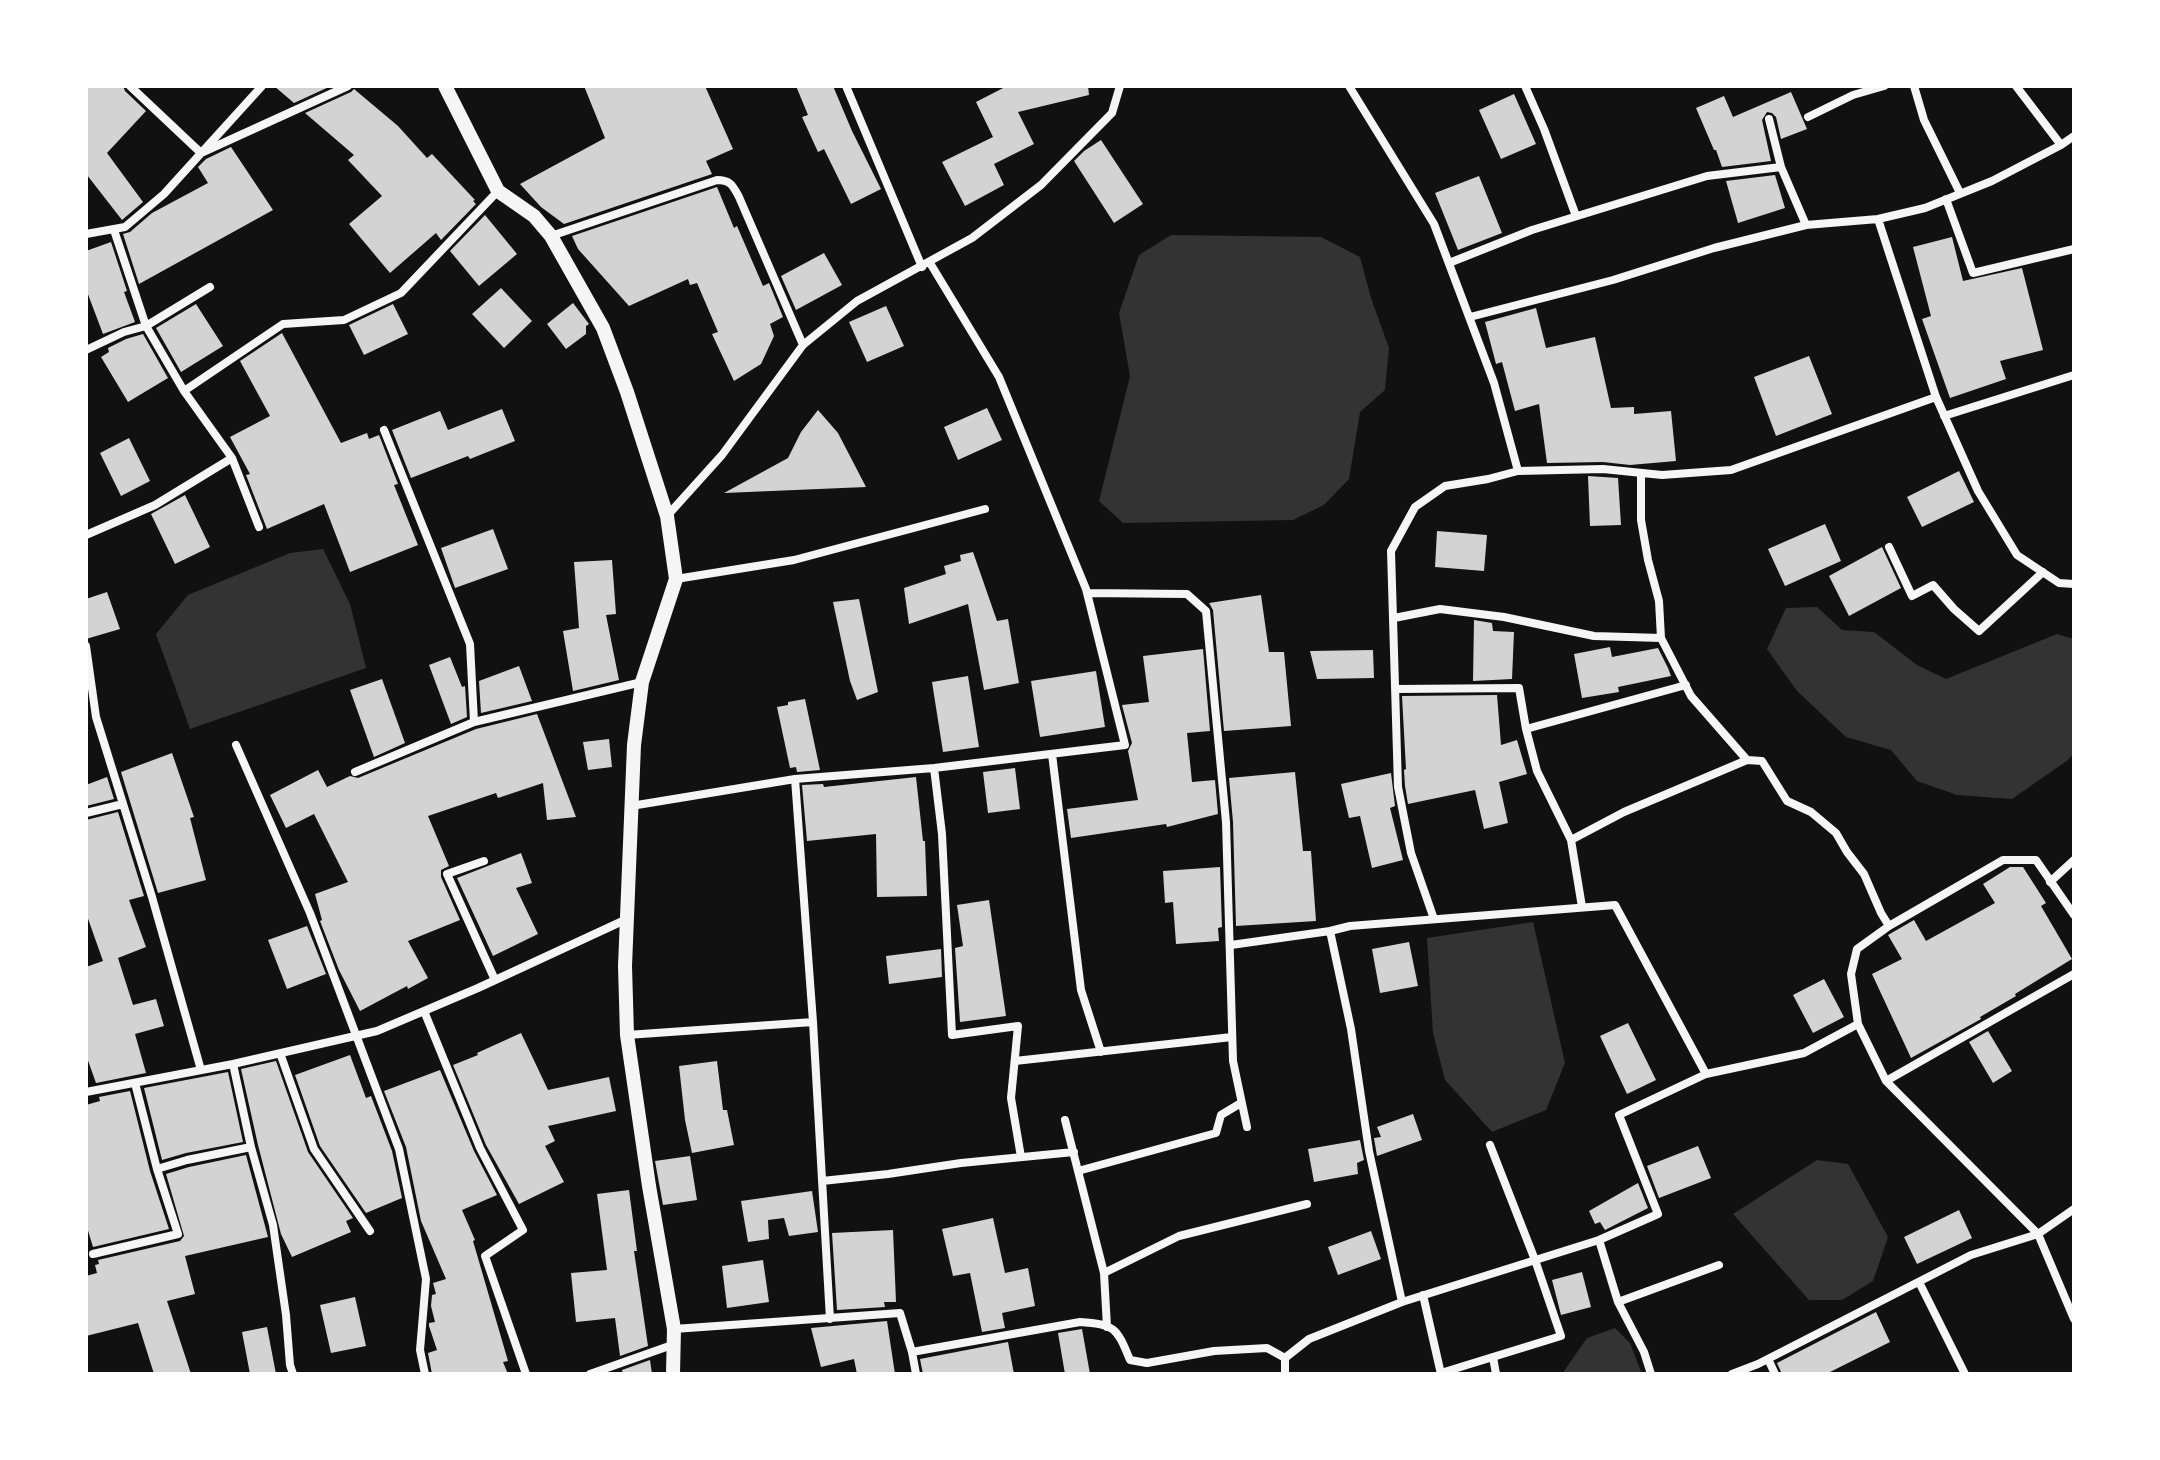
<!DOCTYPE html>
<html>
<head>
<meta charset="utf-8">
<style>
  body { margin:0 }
  #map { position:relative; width:2160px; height:1460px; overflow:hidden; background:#111; font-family:"Source Sans 3",sans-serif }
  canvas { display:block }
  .frame { position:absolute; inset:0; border:88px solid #fff; pointer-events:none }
</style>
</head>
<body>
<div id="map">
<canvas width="2160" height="1460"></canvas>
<div class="frame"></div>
</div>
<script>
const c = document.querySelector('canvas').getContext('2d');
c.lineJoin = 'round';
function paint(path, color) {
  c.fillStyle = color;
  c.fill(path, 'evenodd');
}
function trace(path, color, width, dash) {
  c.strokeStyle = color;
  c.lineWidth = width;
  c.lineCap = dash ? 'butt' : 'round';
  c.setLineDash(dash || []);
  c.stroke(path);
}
paint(new Path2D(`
  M1171 235 1321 237 1360 257 1371 298 1389 348 1385 390 1360 412 1349 479 1324 505 1293 520 1123 523 1099 501 1130 376 1119 313 1139 255Z
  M323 549 350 604 366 668 190 729 156 634 188 595 290 553Z
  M1817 607 1842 630 1874 632 1917 665 1946 679 2057 634 2074 639V753L2068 760 2012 799 1957 795 1917 781 1891 750 1846 737 1797 691 1767 649 1786 608Z
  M1533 922 1565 1063 1546 1110 1492 1132 1445 1080 1433 1033 1427 938Z
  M1817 1160 1848 1164 1888 1237 1873 1281 1842 1300H1809L1733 1214Z
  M1615 1328 1630 1343 1642 1374H1564V1371L1587 1338Z`), '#333');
paint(new Path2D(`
  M86 86H123L125 91 146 111 107 153 143 202 122 220 87 175 86 177Z
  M274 86H331L294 103Z
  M584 86H705L733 149 706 161 712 174 564 224 541 207 520 184 605 138Z
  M796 86H833L852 131 881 189 851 204 824 149 818 152 802 117 808 115Z
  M1007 86H1088L1089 95 1018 112 1034 144 994 164 1004 185 965 206 942 162 993 137 976 102Z
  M354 89 398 126 427 158 432 154 475 200 473 201 476 204 441 240 436 233 390 273 349 224 382 196 348 160 354 155 305 113 351 92Z
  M1791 92 1807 129 1781 139 1776 117 1772 113 1767 112 1762 120 1771 161 1722 167 1716 150H1714L1696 108 1724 96 1733 117Z
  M1514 94 1536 144 1501 159 1479 110Z
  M1101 140 1143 204 1114 223 1074 161 1084 151Z
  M231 147 273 210 139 284 123 234 130 232 152 213 208 183 198 167 206 159Z
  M1775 175 1785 208 1738 223 1726 181Z
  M1479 176 1502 233 1458 250 1435 193Z
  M717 187 734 228 737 226 763 286 769 283 783 317 770 324 774 336 761 364 734 381 712 334 718 332 697 283 690 285 688 279 629 306 578 249 572 236Z
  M485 215 517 254 479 286 450 251Z
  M1952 237 1963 281 2022 268 2043 350 2000 361 2006 379 1950 398 1922 319 1931 316 1913 247Z
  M111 242 127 291 124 292 135 322 103 334 86 289V251Z
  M824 253 842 285 796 310 781 276Z
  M501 288 532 321 504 348 472 314Z
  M573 303 589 324 586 326V334L566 349 547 324Z
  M196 304 223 346 181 372 156 328Z
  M393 304 408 334 364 355 349 325Z
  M886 306 904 346 867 362 849 322Z
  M1536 308 1546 348 1595 337 1611 408 1634 407V414L1671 411 1676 461 1630 465 1603 462 1547 463 1539 404 1515 411 1502 362 1496 364 1485 322Z
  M282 333 341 443 367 433 369 439 379 435 398 484 394 485 418 545 350 572 324 504 267 529 246 475 250 474 230 437 270 416 240 361Z
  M143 334 168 378 128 402 101 357 109 352 108 348 126 339Z
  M1809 356 1832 414 1776 436 1754 377Z
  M987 408 1002 440 958 460 944 427Z
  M502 409 515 441 470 459 468 456 411 478 392 430 440 411 448 430Z
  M818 410 838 433 866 487 724 493 788 458 801 432Z
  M129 438 150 481 121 496 100 453Z
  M1959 471 1974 502 1922 527 1907 497Z
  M1588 476 1618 478 1621 525 1590 526Z
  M185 495 210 547 175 564 151 514Z
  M1825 524 1841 561 1785 586 1768 549Z
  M493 529 508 569 455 588 441 548Z
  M1437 531 1487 535 1484 571 1435 567Z
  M1882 547 1901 588 1849 616 1829 576Z
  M973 552 997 621 1008 619 1019 683 984 690 968 604 909 624 904 588 946 574 944 566 961 561 960 555Z
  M612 560 616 614 606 615 619 680 573 691 563 631 579 628 574 562Z
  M107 592 120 629 86 639V599Z
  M1261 595 1269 652H1284L1291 726 1224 731 1213 610 1209 603Z
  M859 599 878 692 857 700 850 681 833 602Z
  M1474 620 1492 623 1493 631 1514 632 1512 679 1473 681Z
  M1610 647 1612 657 1658 648 1668 668 1671 676 1618 687 1619 692 1582 698 1574 654Z
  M1203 649 1210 731 1187 733 1192 782 1215 780 1218 814 1167 827 1166 824 1071 838 1067 809 1138 800 1128 751 1132 743 1122 705 1149 702 1143 656Z
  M1373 650 1374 678 1317 679 1310 651Z
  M450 657 462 687 465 686 467 717 451 724 429 665Z
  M519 666 532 701 481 713 479 681Z
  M1096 671 1105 727 1040 737 1031 681Z
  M968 676 979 747 943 752 932 682Z
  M382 679 405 743 374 757 350 690Z
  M1497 695 1501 745 1517 740 1527 774 1499 782 1508 823 1484 829 1475 790 1408 804 1405 786 1404 770 1406 769 1402 696Z
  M805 699 820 770 797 772 796 767 790 768 777 707 788 705V702Z
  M537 714 576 817 547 820 543 783 498 798 496 793 428 816 449 866 441 870V877L460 920 408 941 428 978 408 989 407 986 360 1011 339 970 320 921 322 920 315 894 348 882 314 814 286 828 270 795 318 770 327 787 350 776 358 778 476 729Z
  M609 739 612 767 588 770 583 742Z
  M172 753 194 817 190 818 206 880 158 893 121 772Z
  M1015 768 1020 809 988 813 983 772Z
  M1295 772 1303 851H1311L1316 921 1236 926 1233 822 1229 778Z
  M1391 773 1395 806 1390 808 1403 860 1372 868 1360 816 1349 818 1341 784Z
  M107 777 114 799 86 806V785Z
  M916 777 923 841H925L927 896 877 897 876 834 807 841 802 785 823 784 824 787Z
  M118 812 144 896 129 900 146 947 118 958 133 1005 156 999 164 1026 135 1034 146 1073 96 1083 86 1055V967L103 961 86 913V820Z
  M521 853 532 883 516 888 538 934 493 956 457 878Z
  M1220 867 1222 927 1218 928 1219 941 1176 944 1173 902 1165 903 1163 871Z
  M2010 867H2023L2046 903 2041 906 2072 959 2015 994 2016 996 1980 1017 1981 1019 1911 1058 1872 974 1902 959 1888 935 1914 920 1926 941 1995 903 1983 884Z
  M989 900 1006 1016 960 1022 955 948 963 946 957 905Z
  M307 926 326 974 287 989 268 940Z
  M1409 942 1418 986 1380 993 1372 949Z
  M941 949 942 977 889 984 886 956Z
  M1824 979 1844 1017 1813 1033 1793 995Z
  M1628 1023 1656 1080 1627 1094 1600 1036Z
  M1988 1031 2012 1071 1993 1083 1969 1042Z
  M521 1033 548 1090 609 1077 616 1111 548 1126 555 1141 545 1146 564 1182 519 1204 486 1145 453 1065 478 1055 477 1053Z
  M350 1055 366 1098 371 1096 392 1151 402 1198 366 1213 320 1146 295 1075Z
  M276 1061 308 1152 353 1218 346 1221 351 1232 292 1257 281 1234 258 1145 241 1069Z
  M717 1061 723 1110H727L734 1145 692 1153 685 1120 679 1066Z
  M440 1070 474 1151 497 1195 462 1210 475 1240 473 1241 508 1361 503 1362 508 1374H432L428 1353 437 1350 429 1326V1323L435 1322 431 1306 432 1295 436 1294 433 1283 446 1279 421 1221 406 1147 384 1091Z
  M228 1072 243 1142 186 1153 162 1160 144 1088Z
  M130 1091 150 1171 169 1229 93 1247 86 1224V1105L100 1101 99 1097Z
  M1413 1114 1422 1140 1377 1156 1374 1138 1381 1137 1377 1127Z
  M1360 1140 1364 1160 1357 1163 1358 1174 1314 1182 1308 1149Z
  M1698 1146 1711 1178 1659 1198 1647 1166Z
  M246 1155 268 1237 185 1256 195 1294 167 1301 191 1374H154L138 1323 86 1336V1276L97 1273 95 1265 99 1264 98 1260 180 1241 184 1236 166 1174 189 1167Z
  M690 1156 697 1200 663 1205 655 1161Z
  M1638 1183 1648 1208 1605 1230 1600 1222 1595 1224 1589 1211Z
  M629 1190 637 1251H634L648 1346 620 1356 615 1318 576 1322 571 1273 607 1270 597 1194Z
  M812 1191 818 1232 789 1236 784 1218 768 1220 769 1239 748 1242 741 1201Z
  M1959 1210 1972 1238 1917 1264 1904 1237Z
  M993 1218 1005 1273 1028 1268 1035 1306 1002 1313 1005 1328 982 1332 970 1273 953 1276 942 1229Z
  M893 1230 896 1302H884L885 1307 837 1310 832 1233Z
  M1371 1231 1381 1259 1338 1275 1328 1247Z
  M763 1260 769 1302 727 1308 722 1266Z
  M1582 1272 1591 1307 1561 1315 1552 1280Z
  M355 1297 366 1346 331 1353 320 1305Z
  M1876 1312 1890 1342 1826 1374H1782L1777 1363Z
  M887 1321 895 1374H857L854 1359 821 1367 811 1328Z
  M267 1327 276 1374H250L242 1332Z
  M1082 1329 1090 1374H1065L1058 1333Z
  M1008 1342 1014 1374H923L920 1359Z
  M650 1360 652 1374H623L622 1370Z`), '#d3d3d3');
trace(new Path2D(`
  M130 86 201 153 348 86
  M846 86 922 267
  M1349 86 1434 224 1494 383 1518 471 1488 479 1445 486 1415 507 1391 551 1398 787 1411 853 1434 919
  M1525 86 1544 129 1576 216
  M1914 86 1924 120 1960 193
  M2016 86 2061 145
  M1808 117 1853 95 1884 86
  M1769 119 1781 167 1806 225
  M1946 199 1973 273 2074 249
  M1878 219 1936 397 1978 491 2017 555 2059 583 2074 584
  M114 230 146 326 184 391 232 458 259 527
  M86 234 125 227 164 194 262 86
  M551 236 717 180C731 180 733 186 739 197L803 345
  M1449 263 1532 230 1707 176 1781 167
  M1470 317 1613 280 1714 248 1806 225 1878 219 1925 208 1992 181 2061 145 2074 136
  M86 350 124 332 146 326 210 287
  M184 391 283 324 344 320 401 293 498 191
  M1944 416 2074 375
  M384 430 470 644 474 722
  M1518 471 1603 469 1662 475 1731 470 1936 397
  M1641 473V520L1648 560 1659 601 1661 638 1691 696 1747 760 1762 761 1787 801 1811 812 1836 833 1847 852 1864 874 1881 913 1889 926
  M667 516 722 455 803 345 857 301 972 238 1041 185 1112 113 1120 86
  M86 535 155 505 232 458
  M1889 547 1912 596 1933 585 1954 609 1979 631 2043 572
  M676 579 794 560 985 509
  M1088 593 1187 594 1206 611 1226 822 1233 1061 1247 1127
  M1394 618 1440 609 1504 617 1594 636 1661 638
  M86 646 96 717 152 897 201 1070
  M1396 689 1519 688 1526 729 1537 771 1571 840 1582 907
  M1526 729 1686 685
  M236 745 310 913 399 1149 426 1279 420 1350 425 1374
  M1052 754 1081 990 1101 1052
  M934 768 942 834 952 1035 1018 1026 1011 1098 1021 1157
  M355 772 474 722 642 682
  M795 779 813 1022 830 1319
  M631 806 795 779 934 768 1125 745 1086 589 999 377 930 263
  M86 813 123 804
  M1571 840 1624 812 1747 760
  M484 861 447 874 495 980
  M2050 882 2074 860
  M1231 945 1330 931
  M424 1011 480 1148 523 1230 485 1256 526 1374
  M627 1035 813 1022
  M280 1053 314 1149 370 1231
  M1015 1061 1232 1037
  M233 1064 251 1147 273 1225 286 1315 290 1365 293 1374
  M1886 1081 2074 974
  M86 1092 233 1064 377 1031 478 988 627 919
  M1065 1120 1104 1273 1107 1327
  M157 1169 187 1160 251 1147
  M1078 1171 1216 1133 1221 1115 1241 1103
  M822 1181 888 1174 961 1163 1074 1152
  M2074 1209 2038 1234 2074 1319
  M1599 1240 1658 1214 1619 1115 1706 1074
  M93 1254 178 1234 157 1169 135 1083
  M1104 1273 1179 1236 1307 1204
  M1919 1282 1965 1374
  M1423 1295 1441 1374
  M1402 1302 1369 1151 1351 1029 1330 931 1350 926 1615 905 1706 1074 1804 1053 1858 1024 1851 974 1857 949 1889 926 2003 860H2036L2074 915
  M1618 1302 1719 1265
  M674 1329 900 1313 912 1352 1080 1322C1116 1324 1117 1329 1130 1360L1147 1363 1214 1351 1267 1348 1285 1358
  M912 1352 916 1374
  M1493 1357 1496 1374
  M1768 1359 1775 1374
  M1441 1373 1561 1336 1535 1260 1490 1145
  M590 1374 672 1345
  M1285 1374V1358L1309 1339 1402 1302 1599 1240 1618 1302 1644 1352 1651 1374
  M1732 1374 1758 1364 1971 1255 2038 1234 1886 1081 1858 1024`), '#f5f5f5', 8);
trace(new Path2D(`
  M445 86 498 191 534 216 551 236 603 328 627 392 667 516 676 579 642 682 634 745 625 966 627 1035 649 1186 674 1329 673 1374`), '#f5f5f5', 14);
</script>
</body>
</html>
